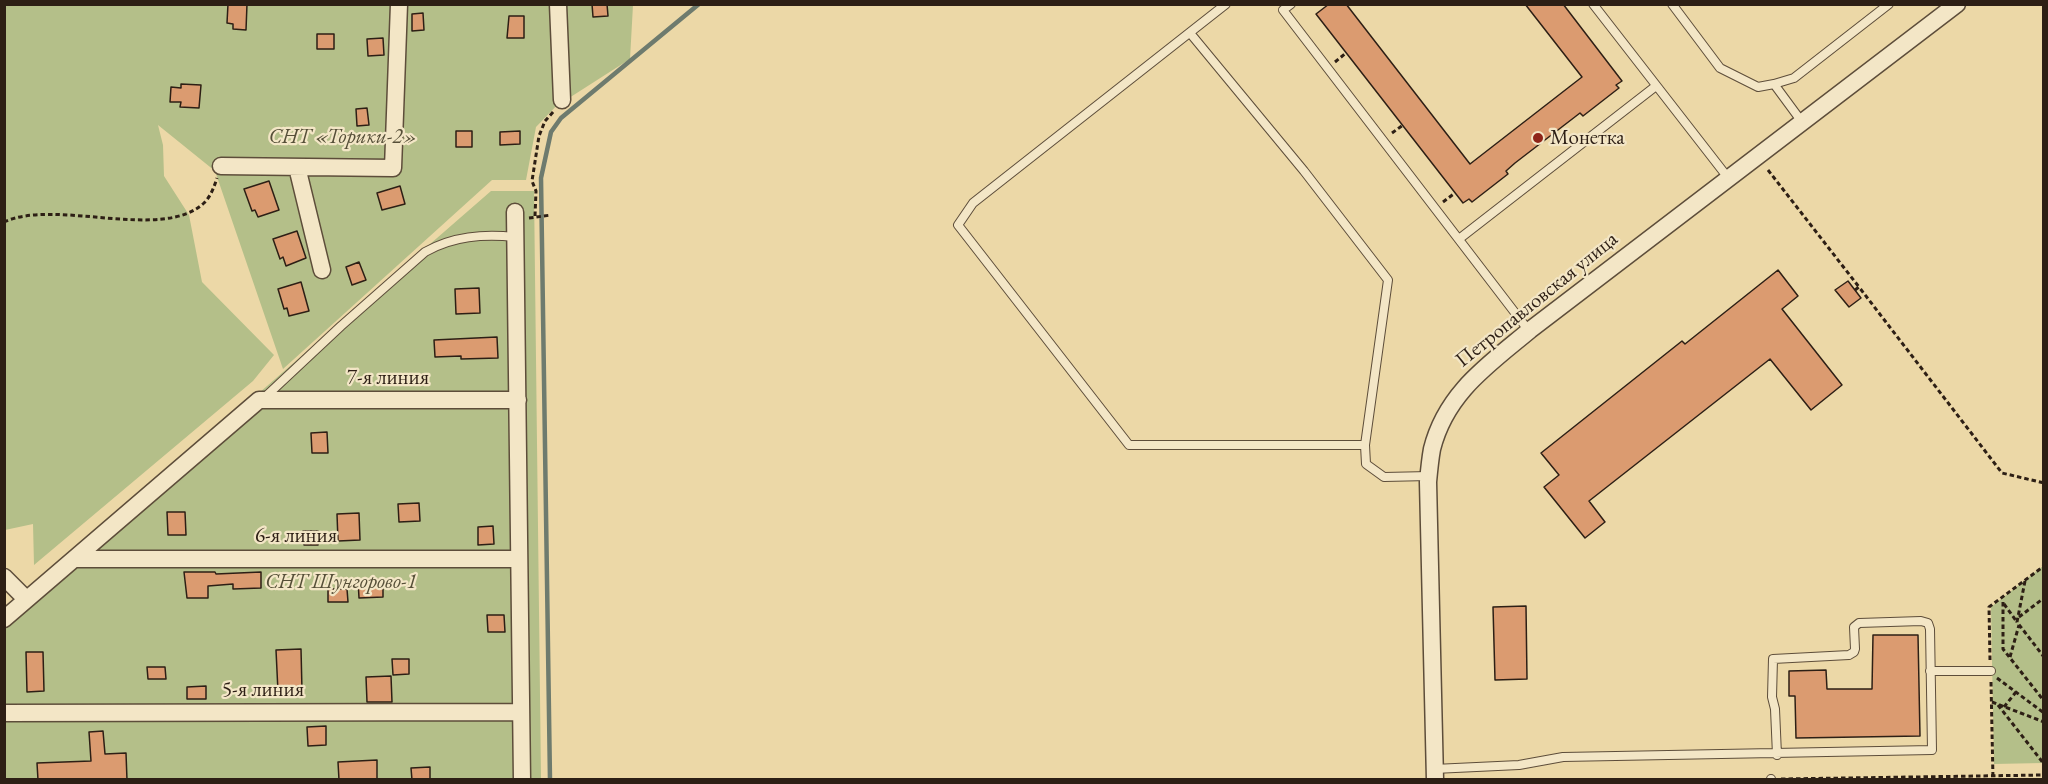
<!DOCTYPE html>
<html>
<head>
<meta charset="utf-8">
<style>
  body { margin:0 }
  #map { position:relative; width:2048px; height:784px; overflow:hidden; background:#ecd8a7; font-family:"EB Garamond",serif }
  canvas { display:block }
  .frame { position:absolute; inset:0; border:6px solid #2d1f15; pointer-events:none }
</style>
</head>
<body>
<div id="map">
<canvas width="2048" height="784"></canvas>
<div class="frame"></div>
</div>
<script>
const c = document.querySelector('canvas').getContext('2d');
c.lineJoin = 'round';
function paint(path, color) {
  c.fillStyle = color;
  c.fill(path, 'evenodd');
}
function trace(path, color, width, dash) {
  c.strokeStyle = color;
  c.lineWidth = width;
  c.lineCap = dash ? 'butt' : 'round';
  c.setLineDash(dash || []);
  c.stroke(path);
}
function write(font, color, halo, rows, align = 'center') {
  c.font = font + ' "EB Garamond",serif';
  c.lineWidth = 4.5;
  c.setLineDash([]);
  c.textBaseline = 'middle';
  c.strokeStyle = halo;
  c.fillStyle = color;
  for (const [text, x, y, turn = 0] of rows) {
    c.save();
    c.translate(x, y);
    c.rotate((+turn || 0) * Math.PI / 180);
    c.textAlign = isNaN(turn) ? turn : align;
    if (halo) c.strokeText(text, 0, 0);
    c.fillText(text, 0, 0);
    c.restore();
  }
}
paint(new Path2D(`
  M5 5H633L630 59 569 98 562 100 536 127 526 180H492L283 369 215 171 158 125 163 145 164 176 189 215 202 282 274 355 253 381 34 565 33 524 5 530Z
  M491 191H534L541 779H5L4 615Z
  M2043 566V763L1994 764 1991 607Z`), '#b4bf89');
trace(new Path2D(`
  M550 780 541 178 551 132 561 118 699 4`), '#6e7b6e', 4.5);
const building = new Path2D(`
  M228 4H247L246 30 233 29V24L227 23Z
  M592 4H607L608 16 593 17Z
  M1329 4H1346L1470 164 1582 77 1525 4H1563L1622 81 1616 85 1619 88 1583 116 1580 113 1515 163 1506 171 1508 174 1472 202 1469 199 1463 203 1316 14Z
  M423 13 424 30 412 31V14Z
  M509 16H524V38H507Z
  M317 34H334V49H317Z
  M383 38 384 55 368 56 367 39Z
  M181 84 201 85 199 108 180 107 181 102H170L171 87 181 88Z
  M367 108 369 125 357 126 356 109Z
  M456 131H472V147H456Z
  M520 131V144L500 145V132Z
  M269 181 279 210 258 217 255 210 252 211 244 189Z
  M400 186 405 204 382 210 377 193Z
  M297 231 306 258 286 266 283 257 280 259 273 239Z
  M359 262 366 280 352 285 346 267Z
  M1778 270 1798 296 1782 309 1842 385 1811 410 1770 359 1589 501 1605 522 1585 538 1544 487 1559 475 1541 453 1682 341 1685 344Z
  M1848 281 1861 298 1849 307 1835 290Z
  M301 282 309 311 289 316 287 308 284 309 278 289Z
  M479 288 480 313 456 314 455 289Z
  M497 337 498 358 461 359V356L435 357 434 340Z
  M327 432 328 453H312L311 433Z
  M419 503 420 521 399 522 398 504Z
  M167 512H185L186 535H168Z
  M359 513 360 540 338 541 337 514Z
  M493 526 494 544 478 545V527Z
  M303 531H318V545H304Z
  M184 572H215L216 574 261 572V588L233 589V584L208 586V598H187Z
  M383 579V597L359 598 358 580Z
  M328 589H347L348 602H328Z
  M1526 606 1527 679 1495 680 1493 607Z
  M487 615H504L505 632H488Z
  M1873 635H1918L1920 736 1796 738 1795 696H1789V671L1826 670 1827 689H1872Z
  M301 649 302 691 278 692 276 650Z
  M26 652H43L44 691 27 692Z
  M392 659H409V674L393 675Z
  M147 667H165L166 679H148Z
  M391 676 392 702H367L366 677Z
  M206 686V699H187V687Z
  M326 726V745L308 746 307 727Z
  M103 731 105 754 126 753 127 780H38L37 763 91 761 89 732Z
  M377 760V780H339L338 762Z
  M430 767V780H412L411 768Z`);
paint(building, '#db9b70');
trace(building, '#2d1f15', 1.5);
const service = new Path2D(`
  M1291 4 1283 10 1529 331
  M1593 4 1729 179
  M1672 4 1720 68 1758 87 1774 84 1802 122
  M1190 33 1304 171 1388 280 1365 445H1129L958 225 973 203 1226 4
  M1774 84 1794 78 1889 4
  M1459 239 1656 86
  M263 399 341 326 425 252C453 236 483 234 515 237
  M1365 445 1366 464 1384 477 1429 476
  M1930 671H1991
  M1434 769 1519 765 1563 757 1932 750 1930 629 1928 623 1921 621 1859 623 1854 627 1855 649 1854 652 1849 655 1773 659 1772 697 1775 709 1777 755
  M1771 779V780`);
const minor = new Path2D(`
  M558 4 562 100
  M221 166 393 168 399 4
  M297 167 322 270
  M515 212 522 780
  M74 559H519
  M4 577 26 599
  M4 619 259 400H518
  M4 713 521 712
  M1435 780 1428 482C1429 471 1430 460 1432 449 1446 393 1488 365 1530 330L1957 4`);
trace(service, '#5d4d3a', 10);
trace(minor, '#5d4d3a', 19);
trace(new Path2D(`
  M1335 62 1346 53
  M1392 133 1403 125
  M1768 170 1859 287
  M1443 202 1455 193
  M535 216 536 191 532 181 539 136 545 121 554 111
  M529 218 551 215
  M4 222C56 198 162 242 204 203 211 196 214 187 217 178
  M1855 290 1859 287 2002 473 2044 483
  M2025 581 2017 622 2044 657
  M2003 602V649L2044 701
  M2004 604 2017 622
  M2019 617 2044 598
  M2010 657 2019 625
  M1990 660 1989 607 2044 566
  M1997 678 2044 713
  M1991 682 1993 779
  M1992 702 2044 722
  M1998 705 2044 764
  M2004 707 2016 692
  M1781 779 2044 775`), '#2d1f15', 3, [4.5, 3]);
trace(service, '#f3e6c6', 8);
trace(minor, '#f3e6c6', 16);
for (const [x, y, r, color] of [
  [1538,138,6,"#8f2418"]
]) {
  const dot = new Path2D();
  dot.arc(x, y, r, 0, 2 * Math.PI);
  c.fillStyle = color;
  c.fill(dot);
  trace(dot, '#f3e6c6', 2);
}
write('italic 21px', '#564f38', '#f3e6c6', [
  ["СНТ «Торики-2»",343,137],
  ["СНТ Шунгорово-1",341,582]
]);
write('21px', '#2d1f15', '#f3e6c6', [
  ["Монетка",1550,138]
], 'left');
write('21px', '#2d1f15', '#f3e6c6', [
  ["Петропавловская улица",1537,300,-39],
  ["7-я линия",388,378],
  ["6-я линия",296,536],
  ["5-я линия",263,690]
]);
</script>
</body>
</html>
